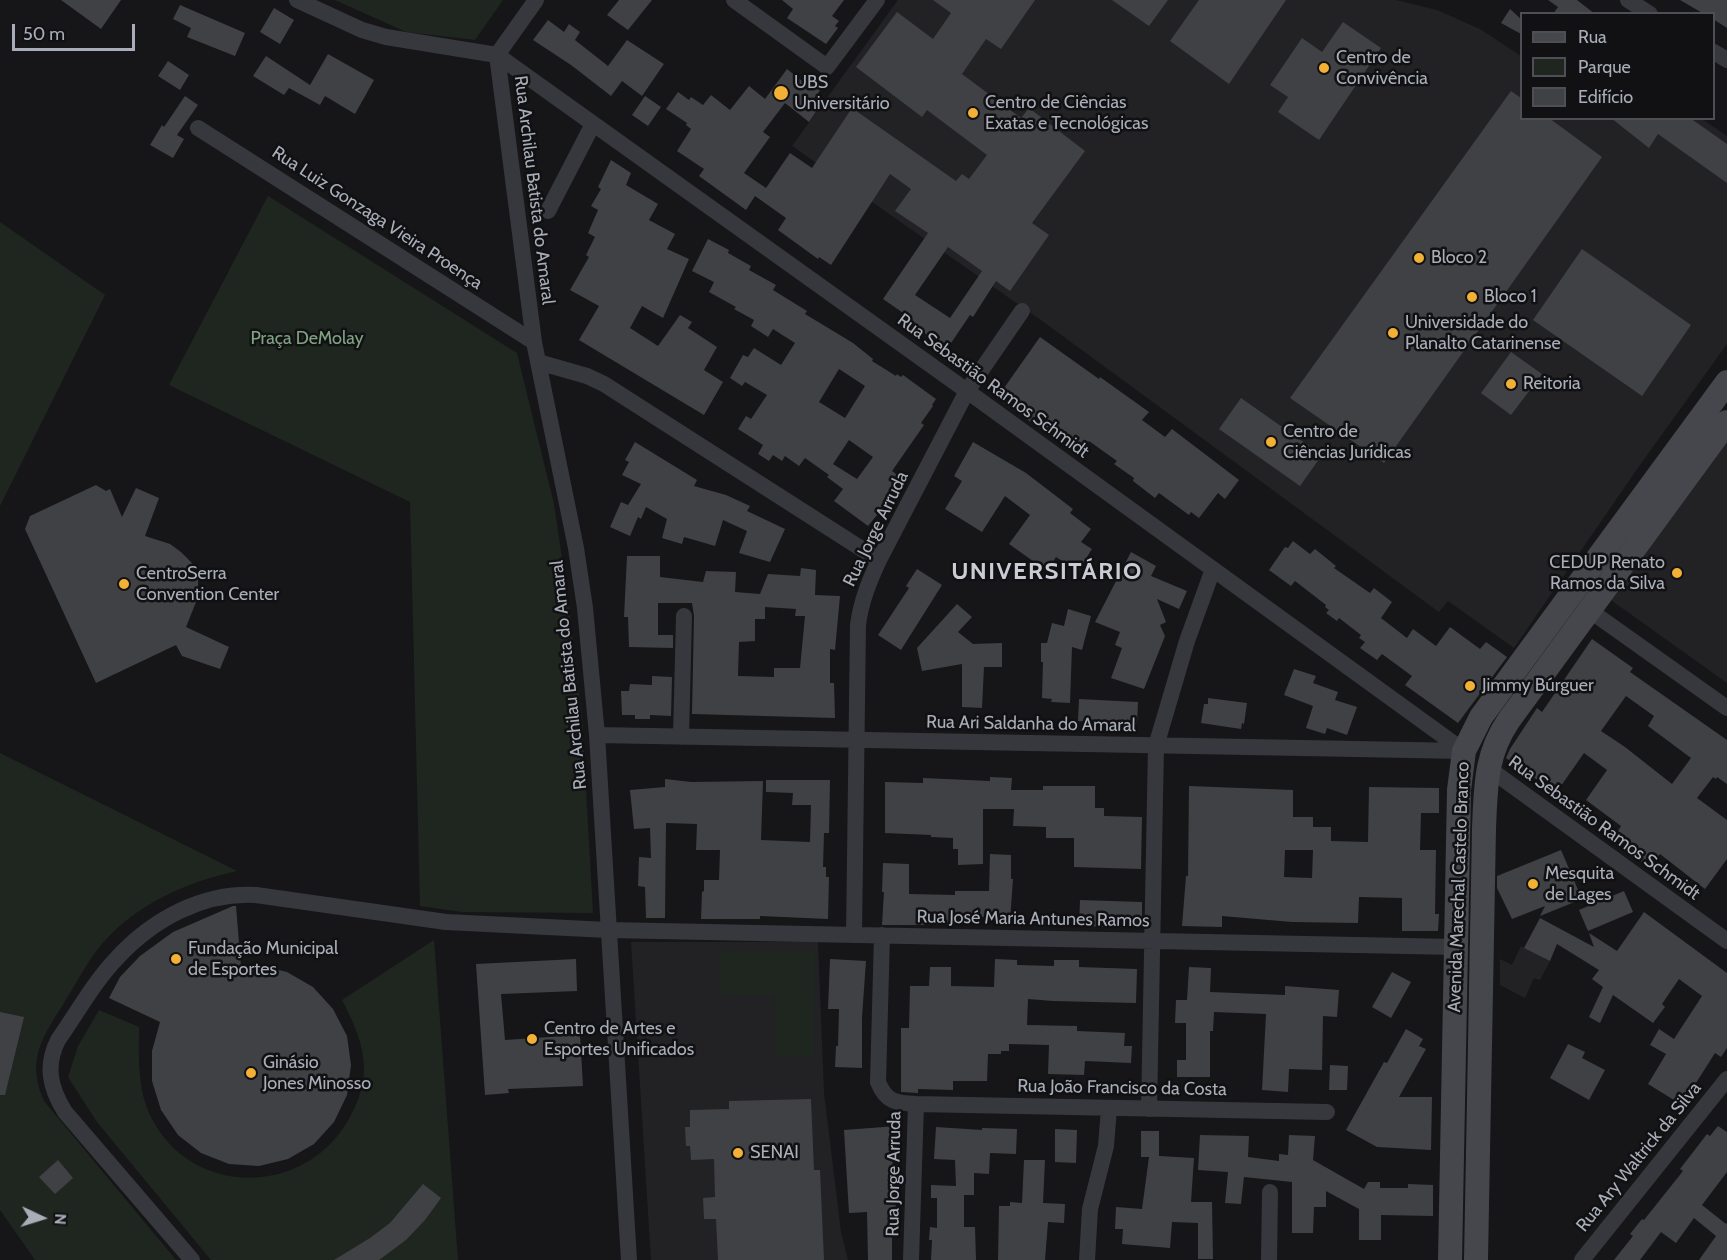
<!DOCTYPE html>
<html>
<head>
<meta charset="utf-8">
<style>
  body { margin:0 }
  #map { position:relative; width:1727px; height:1260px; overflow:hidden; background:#161618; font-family:Cabin,sans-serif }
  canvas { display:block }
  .legend { position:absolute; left:1520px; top:12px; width:195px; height:108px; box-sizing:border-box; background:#111113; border:2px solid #4d4f55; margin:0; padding:8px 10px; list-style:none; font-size:18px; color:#a8adb8 }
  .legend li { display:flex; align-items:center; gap:12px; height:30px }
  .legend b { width:30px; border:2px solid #4d4f55 }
  .north { position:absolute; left:12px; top:1188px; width:60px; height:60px; -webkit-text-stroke:4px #111113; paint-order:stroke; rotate:94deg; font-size:16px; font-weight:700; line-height:24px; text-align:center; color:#a8adb8 }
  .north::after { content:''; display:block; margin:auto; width:21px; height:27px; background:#a8adb8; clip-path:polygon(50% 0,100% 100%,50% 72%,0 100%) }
  .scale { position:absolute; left:12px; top:24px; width:123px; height:27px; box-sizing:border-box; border:3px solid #a8adb8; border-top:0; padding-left:8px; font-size:18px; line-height:21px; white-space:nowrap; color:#a8adb8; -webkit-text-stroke:4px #111113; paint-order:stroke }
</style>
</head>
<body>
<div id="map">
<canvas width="1727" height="1260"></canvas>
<ul class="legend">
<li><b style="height:8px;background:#45474d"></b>Rua</li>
<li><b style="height:16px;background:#1e261f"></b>Parque</li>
<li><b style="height:16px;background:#404145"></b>Edifício</li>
</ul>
<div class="north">N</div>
<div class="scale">50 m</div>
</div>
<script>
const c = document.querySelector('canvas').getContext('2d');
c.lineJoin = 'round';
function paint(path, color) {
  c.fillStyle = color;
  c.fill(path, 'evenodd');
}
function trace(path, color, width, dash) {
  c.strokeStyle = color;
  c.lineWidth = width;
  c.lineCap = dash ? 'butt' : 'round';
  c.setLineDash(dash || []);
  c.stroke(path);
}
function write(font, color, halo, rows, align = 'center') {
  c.font = font + ' Cabin,sans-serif';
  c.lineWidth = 5;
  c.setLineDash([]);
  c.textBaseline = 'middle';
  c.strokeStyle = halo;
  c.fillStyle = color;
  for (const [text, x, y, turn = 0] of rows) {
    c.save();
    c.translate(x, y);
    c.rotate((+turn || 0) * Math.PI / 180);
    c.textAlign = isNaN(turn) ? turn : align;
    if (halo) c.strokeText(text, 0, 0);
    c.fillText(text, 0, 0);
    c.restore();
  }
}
paint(new Path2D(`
  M898 0H1396L1437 10 1480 29 1521 56 1522 118 1702 119 1727 136V344L1635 472 1514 648 1448 601 1439 612 1045 323 792 146Z
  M1727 435V683L1608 598Z
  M631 942H818L824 1093 841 1232 848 1260H651Z
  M1521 946 1550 961 1540 980 1534 978 1525 998 1500 985V959L1512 965Z`), '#222225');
paint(new Path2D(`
  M335 0H503L475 40 406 32Z
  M268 196 517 353 554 504 568 599 582 718 593 913 462 912 420 906 410 502 169 385Z
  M0 222 105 295 0 506Z
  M0 753 237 871C186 882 135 905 101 945 87 962 76 984 64 1003 42 1038 26 1060 44 1101L176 1260H35L0 1210Z
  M434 940 458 1260H211L97 1122 68 1077 78 1046 99 1010 139 1027C139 1057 137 1089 151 1117 192 1199 307 1197 350 1117 358 1102 364 1086 364 1069 364 1044 353 1021 342 1000Z
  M720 950 815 951 814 1056H775V995L720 994Z`), '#1e261f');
paint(new Path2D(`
  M61 0H121L101 29Z
  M619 0H652L628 30 607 15Z
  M782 0H844L832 16 839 21 835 26 838 28 826 44 787 18 793 9Z
  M933 0H1035L1001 49 986 39 962 74 1021 118 1029 108 1085 151 1032 223 1049 235 1010 291 996 281 973 317 970 315 947 349 906 320 909 317 883 299 928 233 895 211 911 189 890 174 831 265 819 257 818 259 778 230 786 218 755 196 746 210 699 176 704 169 677 151 691 129 686 125 687 123 666 109 678 92 689 100 691 97 703 105 711 95 730 110 749 86 765 99 787 69 802 81 805 78 821 89 813 100 820 106 809 122 785 103 763 132 770 137 744 173 766 188 790 153 812 168 852 108 956 181 962 174 969 179 987 155 927 110 922 117 856 67 897 12 933 39 951 13ZM948 247 982 271 950 318 915 295Z
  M1112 0H1168L1149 26Z
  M1199 0H1286L1229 84 1170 41Z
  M1548 0H1577L1595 14H1553L1558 7Z
  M1680 0H1727V28L1713 19V14H1704Z
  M180 5 245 33 235 56 187 37 191 28 173 19Z
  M274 8 294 20 280 44 260 32Z
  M1510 9 1521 19V34L1501 23Z
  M548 20 564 32 569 24 580 32 575 40 608 66 627 40 664 64 642 96 622 81 611 96 571 65 533 40Z
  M1343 22 1381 48 1319 140 1278 112 1288 97 1270 85 1302 38 1322 52Z
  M328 54 374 80 355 114 325 96 320 105 289 88 284 95 253 76 266 56 310 85Z
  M168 61 189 75 180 90 158 76Z
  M1511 91 1521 98V118H1549L1602 157 1384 463 1290 398Z
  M185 96 198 105 177 135 184 139 173 158 150 145 162 125 164 127Z
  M645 96 661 107 648 126 632 115Z
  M1611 118H1690L1727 144V183L1658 134 1649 148Z
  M611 160 631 173 626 185 658 204 649 220 675 234 667 249 689 259 663 318 642 306 630 328 658 346 680 315 692 322 688 328 717 347 704 370 723 382 704 415 579 340 599 306 570 290 589 257 586 255 595 237 588 233 598 210 591 206 601 189 598 187Z
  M708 239 729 250 728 253 751 266 749 270 776 285 773 290 807 311 805 314 853 343 873 359 872 361 896 376 897 374 901 377 903 375 936 399 932 405 933 406 921 423 924 425 892 471 901 478 891 498 868 526 834 501 843 489 827 477 829 475 805 458 799 466 785 456 782 461 773 455 769 461 758 454 763 445 738 429 746 416 751 419 767 395 745 382 742 386 730 378 743 355 748 357 754 348 781 365 795 343 773 329 768 337 751 326 754 320 734 309 736 307 709 292 714 282 692 271ZM839 369 865 386 845 418 819 402ZM849 440 873 457 857 479 833 464Z
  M1582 249 1691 325 1642 396 1533 320Z
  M1040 337 1099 379 1100 377 1149 412 1142 420 1165 437 1172 429 1239 480 1225 499 1218 493 1199 518 1191 512 1189 515 1159 493 1155 498 1133 481 1134 478 1114 464 1117 461 1089 441 1084 449 1071 439 1068 445 1054 434 1052 437 997 398Z
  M1511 352 1542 374 1511 415 1481 393Z
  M1241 398 1322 455 1300 486 1219 429Z
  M635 442 697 480 694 486 726 495 750 506 747 511 785 529 770 562 739 553 747 531 723 520 715 546 684 537 682 544 662 538 667 519 646 507 641 519 638 517 630 536 610 527 621 502 628 505 641 484 622 475 629 462 625 460Z
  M973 442 1026 473 1073 509 1070 513 1091 529 1081 542 1092 549 1078 571 1056 557 1047 571 1009 544 1030 515 1005 496 982 532 945 509 962 481 954 476Z
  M96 485 106 491 110 489 122 517 136 488 159 498 145 536 170 544 181 552 192 563 198 578V589L196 602 186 627 229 647 220 669 182 656 176 645 96 683 25 529 30 516Z
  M1293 541 1310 554 1315 549 1336 566 1334 568 1370 593 1374 588 1392 602 1381 618 1407 638 1413 629 1436 646 1450 627 1480 649 1486 642 1507 657 1458 723 1405 685 1412 676 1382 654 1377 660 1360 648 1365 642 1359 638 1361 635 1339 618 1337 621 1326 613 1329 610 1325 607 1326 605 1295 581 1291 586 1269 570 1285 547 1288 548Z
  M1131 552 1156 566 1151 576 1187 591 1179 609 1157 599 1166 622 1160 625 1165 636 1144 689 1111 678 1122 648 1115 645 1120 632 1095 622Z
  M627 556H660V577L703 582 706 571 736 572 735 592 760 594 768 574 800 576 801 568 816 570 815 595 840 596 835 650 830 649V683H834L835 718 692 714 694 616 692 603H658V635H673V648L629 647 628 617H624ZM765 607 796 609 795 616H805L800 668H774V677L738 676 739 642 755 641V619H765Z
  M917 569 942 585 901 650 878 635 909 588 906 586Z
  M957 604 972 617 958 632 973 644 1002 643V667H984L982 708 962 707V664L922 671 917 648Z
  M1068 609 1091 616 1082 650 1072 647 1070 703 1051 702 1052 699 1042 698 1043 662H1041V643H1047L1052 623 1064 626Z
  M1592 639 1633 668 1630 672 1727 740V784L1717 777 1716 779 1713 777 1697 798 1727 820V859L1705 889 1660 854 1650 868 1624 849 1631 840 1618 831 1621 826 1586 800 1607 770 1584 753 1556 793 1506 758 1510 749 1537 708 1542 712ZM1626 696 1654 716 1648 726 1691 758 1672 784 1625 747 1601 731Z
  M1294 669 1316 676 1313 683 1338 692 1335 700 1357 707 1347 735 1327 728 1325 734 1306 728 1313 706 1284 695Z
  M652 676 672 677 671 716 650 715V719H635V715H622L621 691H629L630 684 652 685Z
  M1208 698 1247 703 1244 724 1242 723 1241 729 1201 723 1204 704H1208Z
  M1079 699 1138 702 1137 724 1078 721Z
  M990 777 1012 778 1011 790H1043V786H1095V808H1104V816L1142 817 1141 869 1074 867V838H1046V827L1013 826 1014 809H983V864L958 865V849H953V838L931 837V835L885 833V782L923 783V778L990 781Z
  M665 779 691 782 763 781 761 840 810 842 811 805H792L793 793 766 792V780H830L829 833H824L823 867H826V877H829L828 919 760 916V919H701L702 892 704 891V880H719L720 850H696L697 824 666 823 665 918H646L645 887 638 886 639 857 651 858 650 828 634 829 630 790 665 787Z
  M1189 786 1293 790V817H1313V827H1331V841L1368 842 1369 787 1439 788V813H1421L1420 850H1436L1435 914H1439L1438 931H1402V898L1359 897 1358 923 1292 922 1222 916V927L1182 926 1186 876H1188ZM1285 850H1313L1312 878 1284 877Z
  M1561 850 1582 899 1540 916 1545 906 1512 919 1497 888V876Z
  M990 854 1011 855V879H1013L1010 921 997 920V917H951V925H882L884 892H882L883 863 909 864V894L955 895V891H989Z
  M1624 891 1633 912 1588 931 1579 910Z
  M1080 900 1142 902V928L1079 926Z
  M233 906H236L241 967 258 965 287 972 313 987 333 1009 347 1036 351 1065 347 1095 334 1122 314 1144 288 1159 259 1166 229 1164 201 1153 178 1135 161 1110 152 1081V1051L160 1022 109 998 120 977 140 956 173 932Z
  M1644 912 1727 973V1048L1721 1057 1715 1053 1682 1105 1648 1084 1666 1054 1650 1045 1659 1029 1674 1039 1702 996 1679 979 1662 1004 1665 1007 1653 1023 1613 995 1600 1023 1589 1017 1603 987 1592 979 1599 970 1557 944 1550 961 1524 948 1540 918 1594 947 1589 933 1617 951Z
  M576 959 577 991 501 994 505 1040 580 1035 583 1086 508 1089 509 1093 485 1095 476 964Z
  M830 959 866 961 862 1017V1068L835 1067 836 1046H838L839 1009H828Z
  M995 959 1017 960V965L1054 966V960H1079V967L1137 969 1136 1003 1053 1001 1028 999 1027 1025 1077 1026V1031L1125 1033 1124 1046H1132L1131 1063 1085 1061 1084 1075 1048 1074 1049 1045 1009 1044V1051H1001V1054H988L987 1081H953V1090L918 1089V1093L901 1092V1028H909L910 986H929L930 967H951V986L994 987Z
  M1189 967 1211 968 1210 992 1285 995V986L1339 990 1337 1017 1323 1016 1322 1070 1289 1069 1288 1092 1262 1090 1266 1014 1214 1012 1213 1031H1210V1077H1177V1060H1186V1023H1175L1176 1000H1187Z
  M1392 972 1411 982 1391 1018 1372 1007Z
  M0 1012 24 1017 5 1095H0Z
  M1406 1029 1423 1039 1419 1046 1426 1049 1399 1097H1432L1431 1150 1377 1147 1346 1130 1384 1062 1387 1063Z
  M1568 1044 1585 1052 1582 1058 1605 1070 1589 1100 1550 1078Z
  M1330 1065 1348 1066 1347 1090H1329Z
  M811 1099 814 1170H820L824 1260H718L716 1219H704L703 1198 715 1197 714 1159 691 1160 690 1146H686L685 1127H690V1110L729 1109V1101Z
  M897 1126 899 1155H892L896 1210H892V1260H868L867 1212 849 1213 844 1130Z
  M1718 1126 1727 1132V1172L1702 1205 1726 1224 1727 1222V1260H1699L1716 1236 1694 1218 1676 1243 1661 1232 1640 1260H1614L1633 1236 1630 1234 1642 1219 1644 1220 1683 1171 1680 1169 1707 1134 1710 1136Z
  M936 1127 982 1130V1128L1017 1129 1016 1154 990 1153 989 1174 974 1173V1195H964V1227H975L976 1260H931L932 1240H929L930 1227 937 1228V1198H931V1185L956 1186 955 1160 934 1159Z
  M1055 1129 1077 1130 1076 1163 1055 1162Z
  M1141 1131H1159V1156L1194 1158 1191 1202H1212L1213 1259H1198V1223L1172 1222 1170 1248 1122 1244 1123 1229H1115L1116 1207 1142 1209 1149 1157H1141Z
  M1200 1135 1249 1136 1248 1157 1279 1161V1154L1288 1155 1289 1135 1315 1136 1313 1160 1364 1189 1368 1182H1380V1188H1408V1184L1433 1185V1216L1381 1215V1240H1359V1209L1326 1191V1207H1314L1313 1233H1292V1182L1244 1177 1241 1204 1225 1203 1228 1172 1198 1170Z
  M58 1160 73 1178 55 1194 39 1177Z
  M1024 1160H1045L1043 1203 1065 1204 1064 1223 1048 1222 1045 1260H998L999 1206H1010V1202L1022 1203Z
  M423 1184 441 1198 425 1220 406 1240 379 1260H334L370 1238 390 1223Z`), '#404145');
trace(new Path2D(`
  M297 0 362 30 386 37 497 55 967 391 1464 751
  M734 0 827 67 877 0
  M1628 0 1650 14
  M1714 52 1727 60
  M497 55 534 342 576 548 585 608 597 735 629 1260
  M497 55 536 0
  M198 128 534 342
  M548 211 593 124
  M538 362 587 376 604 384 879 560
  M1589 610 1727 708
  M597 735 1464 751
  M681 737 684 616
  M1488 768 1727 941
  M854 935 858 625C861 601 869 582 879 560L967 391 1022 311
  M882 935 878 1082C886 1102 896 1103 916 1104L911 1260
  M916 1104 1327 1112
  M1149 1109 1156 746 1187 641 1213 569
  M192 1260 65 1112C50 1088 45 1066 58 1040 77 1013 94 982 117 958 153 919 203 892 256 895L446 922 608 930 1456 947
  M1087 1260 1090 1209 1106 1146 1109 1108
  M1269 1260 1270 1192
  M1582 1260 1727 1079`), '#37383d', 16);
trace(new Path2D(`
  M1450 1260 1459 790 1464 751 1481 717 1727 382
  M1476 1260 1484 828C1486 787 1485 755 1509 720L1727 422`), '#45474d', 24);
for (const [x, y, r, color] of [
  [1324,68,6,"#f2b134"],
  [781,93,8,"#f2b134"],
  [973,113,6,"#f2b134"],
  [1419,258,6,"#f2b134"],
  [1472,297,6,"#f2b134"],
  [1393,333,6,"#f2b134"],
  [1511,384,6,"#f2b134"],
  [1271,442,6,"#f2b134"],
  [1677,573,6,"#f2b134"],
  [124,584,6,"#f2b134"],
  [1470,686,6,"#f2b134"],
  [1533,884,6,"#f2b134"],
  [176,959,6,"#f2b134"],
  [532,1039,6,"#f2b134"],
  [251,1073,6,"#f2b134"],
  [738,1153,6,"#f2b134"]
]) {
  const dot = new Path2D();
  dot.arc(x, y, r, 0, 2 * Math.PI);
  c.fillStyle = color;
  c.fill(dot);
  trace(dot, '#111113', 2);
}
write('18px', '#a8adb8', '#111113', [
  ["Centro de",1336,58],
  ["Convivência",1336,79],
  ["UBS",794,83],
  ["Universitário",794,104],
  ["Centro de Ciências",985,103],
  ["Exatas e Tecnológicas",985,124],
  ["Bloco 2",1431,258],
  ["Bloco 1",1484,297],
  ["Universidade do",1405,323],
  ["Planalto Catarinense",1405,344],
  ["Reitoria",1523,384],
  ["Centro de",1283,432],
  ["Ciências Jurídicas",1283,453],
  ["CEDUP Renato",1665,563,"right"],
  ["Ramos da Silva",1665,584,"right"],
  ["CentroSerra",136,574],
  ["Convention Center",136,595],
  ["Jimmy Búrguer",1482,686],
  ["Mesquita",1545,874],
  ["de Lages",1545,895],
  ["Fundação Municipal",188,949],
  ["de Esportes",188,970],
  ["Centro de Artes e",544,1029],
  ["Esportes Unificados",544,1050],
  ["Ginásio",263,1063],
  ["Jones Minosso",263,1084],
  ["SENAI",750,1153]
], 'left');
write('18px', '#a8adb8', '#111113', [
  ["Rua Archilau Batista do Amaral",534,190,83],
  ["Rua Luiz Gonzaga Vieira Proença",377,218,33],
  ["Rua Sebastião Ramos Schmidt",993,386,36],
  ["Rua Jorge Arruda",876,529,-64],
  ["Rua Archilau Batista do Amaral",569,675,-96],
  ["Rua Ari Saldanha do Amaral",1031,724,1],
  ["Rua Sebastião Ramos Schmidt",1604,828,36],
  ["Avenida Marechal Castelo Branco",1459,887,-88],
  ["Rua José Maria Antunes Ramos",1033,919,1],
  ["Rua João Francisco da Costa",1122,1088,1],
  ["Rua Ary Waltrick da Silva",1639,1157,-51],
  ["Rua Jorge Arruda",894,1174,-89]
]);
write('18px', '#7fa381', '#111113', [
  ["Praça DeMolay",307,339]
]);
c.letterSpacing = '1.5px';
write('bold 24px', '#c9ccd4', '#111113', [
  ["UNIVERSITÁRIO",1047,572]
]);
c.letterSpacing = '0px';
</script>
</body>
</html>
